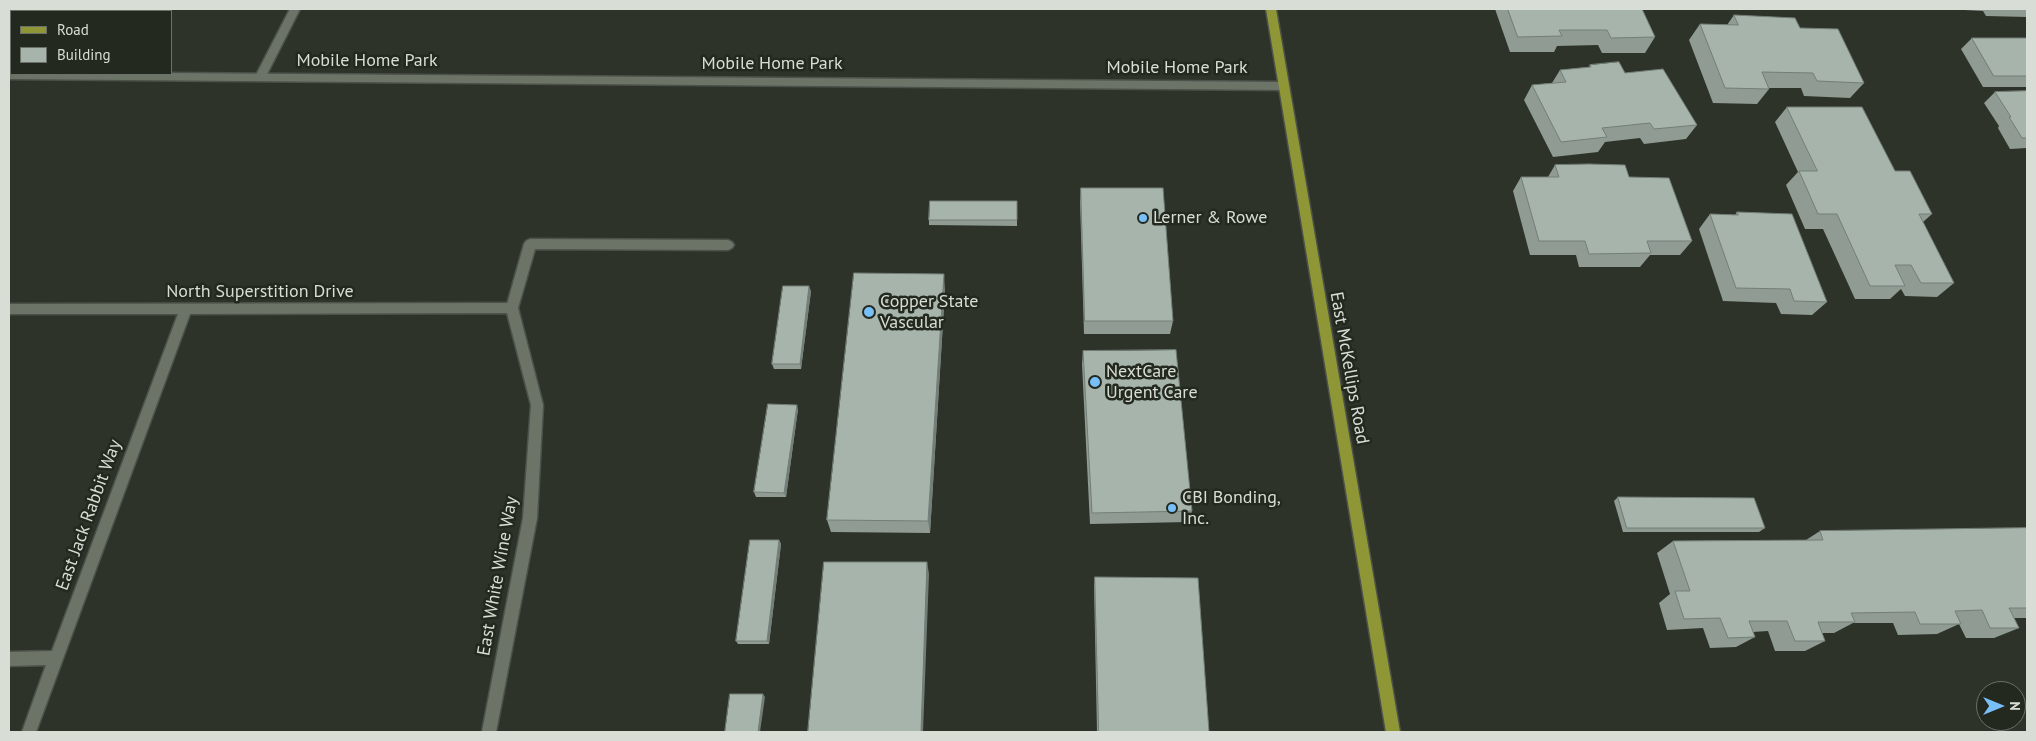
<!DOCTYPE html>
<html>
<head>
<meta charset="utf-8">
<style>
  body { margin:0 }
  #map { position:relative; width:2036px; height:741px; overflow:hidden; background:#2d3329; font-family:"PT Sans",sans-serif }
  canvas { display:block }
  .frame { position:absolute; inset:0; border:10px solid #d8ddd6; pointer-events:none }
  .legend { position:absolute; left:10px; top:10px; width:162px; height:65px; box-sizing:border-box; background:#23291f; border:1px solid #6b7168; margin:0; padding:6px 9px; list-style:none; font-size:15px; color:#d8ddd6 }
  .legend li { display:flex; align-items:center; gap:10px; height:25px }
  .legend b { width:25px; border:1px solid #6b7168 }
  .north { position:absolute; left:1976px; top:681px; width:50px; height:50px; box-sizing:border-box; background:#23291f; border:1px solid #6b7168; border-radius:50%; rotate:90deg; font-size:14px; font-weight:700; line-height:20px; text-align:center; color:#d8ddd6 }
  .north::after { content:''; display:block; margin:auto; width:18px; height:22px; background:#78bff7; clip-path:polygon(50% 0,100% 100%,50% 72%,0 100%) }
</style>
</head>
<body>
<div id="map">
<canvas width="2036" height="741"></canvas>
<div class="frame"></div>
<ul class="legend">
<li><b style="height:6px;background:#8e9636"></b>Road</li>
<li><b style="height:14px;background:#a6b4ab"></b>Building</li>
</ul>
<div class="north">N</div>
</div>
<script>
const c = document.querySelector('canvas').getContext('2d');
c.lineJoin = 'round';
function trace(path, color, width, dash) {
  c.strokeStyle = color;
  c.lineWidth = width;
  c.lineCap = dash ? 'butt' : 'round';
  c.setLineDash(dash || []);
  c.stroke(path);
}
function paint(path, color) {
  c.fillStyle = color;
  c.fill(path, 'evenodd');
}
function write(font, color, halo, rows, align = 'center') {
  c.font = font + ' "PT Sans",sans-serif';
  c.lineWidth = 5;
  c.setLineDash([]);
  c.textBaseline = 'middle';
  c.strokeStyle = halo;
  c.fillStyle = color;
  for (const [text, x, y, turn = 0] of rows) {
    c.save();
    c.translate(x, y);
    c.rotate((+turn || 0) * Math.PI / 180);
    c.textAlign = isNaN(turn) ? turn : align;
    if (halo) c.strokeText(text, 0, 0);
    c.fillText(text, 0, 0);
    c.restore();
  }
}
const lane = new Path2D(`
  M9 71H11V74L171 73 1284 82 1289 86 1284 90 9 79Z
  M530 239 728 240 732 242 734 245 732 248 728 250 535 249 518 308 516 312H508L506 308 524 244 526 241Z`);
const street = new Path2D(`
  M290 9H300L264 80H256L255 77Z
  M512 303 516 304 518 308 543 405 537 518 496 732H482L523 518 531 405 507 313 190 314 36 732H22L46 665 9 666V652L52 651 178 314H9V304Z`);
const primary = new Path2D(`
  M1266 9H1276L1400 732H1386Z`);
trace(lane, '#4c5149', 3);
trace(street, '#4c5149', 3);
trace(primary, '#4c5149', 3);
paint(lane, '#6c7468');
paint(street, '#6c7468');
paint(primary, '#8e9636');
paint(new Path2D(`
  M1495 9H1642L1655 37 1645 53H1602L1598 45 1557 46 1554 52H1510Z
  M1964 9H2027V17L1986 16 1983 11 1964 10Z
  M1734 15 1800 28 1864 83 1850 98 1804 96 1801 88H1769V89L1757 104 1713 103 1689 40 1700 24 1727 25Z
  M1972 38H2027V87H1983L1961 49Z
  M1590 65 1625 73 1697 125 1686 139 1644 144 1640 138 1605 142 1598 152 1553 157 1524 100 1532 85 1552 83 1560 70 1589 67Z
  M2027 91V148L2010 149 1998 128 1999 126 1984 103 1995 92Z
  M1787 107 1895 171 1932 214 1923 222 1954 283 1937 297 1905 296 1901 289 1890 299H1855L1823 229H1805L1786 185 1798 172 1775 122Z
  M1555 165 1629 177 1692 241 1680 255H1650L1640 267H1579L1576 255H1530L1513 191 1521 177H1548Z
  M1081 188 1173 321 1170 334H1084L1080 202Z
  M1017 201V226L929 225V220Z
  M1737 212 1827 302 1812 315 1781 314 1776 303 1723 301 1699 229 1710 214 1735 215Z
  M945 290 930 533 831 532 827 520Z
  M811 291 801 369H774L772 364Z
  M1083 351 1192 511 1189 522 1090 524 1082 364Z
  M798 409 786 497H756L754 492Z
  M1618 497 1765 528 1759 532H1623L1614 501Z
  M2027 528V618H2014L2019 628 1994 638H1966L1959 624 1937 634 1898 635 1893 623H1853L1834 633H1822L1825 641 1805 651H1775L1768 631 1753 632 1755 637 1736 647 1710 648 1703 628 1667 630 1659 603 1670 594 1657 553 1673 541 1806 540 1820 531Z
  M779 540 781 544 769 644H738L736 641Z
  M1095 577 1209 732H1097L1094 586Z`), '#8f9b93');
paint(new Path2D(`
  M944 274 945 290 930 533 928 521Z
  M809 286 811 291 801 369 800 364Z
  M797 405 798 409 786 497 784 493Z
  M779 540 781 544 769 644 767 641Z
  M927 562 929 574 923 732H921Z
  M763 694 765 697 760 732H758Z`), '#747e78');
const building = new Path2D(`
  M1508 9H1642L1655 37 1611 38 1607 30H1559L1562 36 1518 37Z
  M1734 15 1795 18 1800 28 1838 29 1864 83 1817 81 1813 73 1762 72 1769 89 1725 88 1700 24 1738 25Z
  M1972 38H2027V76H1994Z
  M1619 62 1625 73 1663 69 1697 125 1654 129 1650 123 1602 128 1607 137 1561 142 1532 85 1566 82 1560 70 1591 67 1590 65Z
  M2027 91V138H2022L2009 117H2011L1995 92Z
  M1787 107H1862L1895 171H1910L1932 214H1919L1954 283H1921L1911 265H1895L1905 286H1870L1837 214H1818L1799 171H1817Z
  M1589 164 1625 165 1629 177 1669 178 1692 241H1647L1651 253 1589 254 1585 241H1539L1521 177H1559L1555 165Z
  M1081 188H1163L1173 321H1085Z
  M930 201H1017V220H929Z
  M1737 212 1792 214 1827 302 1794 301 1790 289 1736 288 1710 214 1738 215Z
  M854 273 944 274 928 521 827 520Z
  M783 286H809L800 364H772Z
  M1176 350 1192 511 1092 513 1083 351Z
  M768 404 797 405 784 493 754 492Z
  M1618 497 1754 498 1765 528H1627Z
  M2027 528V608H2009L2019 628H1990L1982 610 1955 611 1961 624H1920L1915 612 1851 613 1855 622H1818L1825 641H1795L1787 621H1749L1755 637 1728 638 1720 618 1684 619 1675 591H1690L1673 541 1823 540 1820 531Z
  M750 540H779L767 641H736Z
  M824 562H927L921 732H808Z
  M1095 577 1198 578 1209 732H1099Z
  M730 694H763L758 732H725Z`);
paint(building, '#a6b4ab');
trace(building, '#747e78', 1);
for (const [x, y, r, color] of [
  [1143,218,5,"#78bff7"],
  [869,312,6,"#78bff7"],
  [1095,382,6,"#78bff7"],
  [1172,508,5,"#78bff7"]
]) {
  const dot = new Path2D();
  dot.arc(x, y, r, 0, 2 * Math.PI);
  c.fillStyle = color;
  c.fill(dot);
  trace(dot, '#23291f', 2);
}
write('18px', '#d8ddd6', '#23291f', [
  ["Mobile Home Park",367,61],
  ["Mobile Home Park",772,64],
  ["Mobile Home Park",1177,68],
  ["North Superstition Drive",260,292],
  ["East McKellips Road",1349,368,80],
  ["East Jack Rabbit Way",89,515,-70],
  ["East White Wine Way",498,576,-80]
]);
write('18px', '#d8ddd6', '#23291f', [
  ["Lerner & Rowe",1153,218],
  ["Copper State",880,302],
  ["Vascular",880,323],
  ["NextCare",1106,372],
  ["Urgent Care",1106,393],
  ["CBI Bonding,",1182,498],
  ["Inc.",1182,519]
], 'left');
</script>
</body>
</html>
